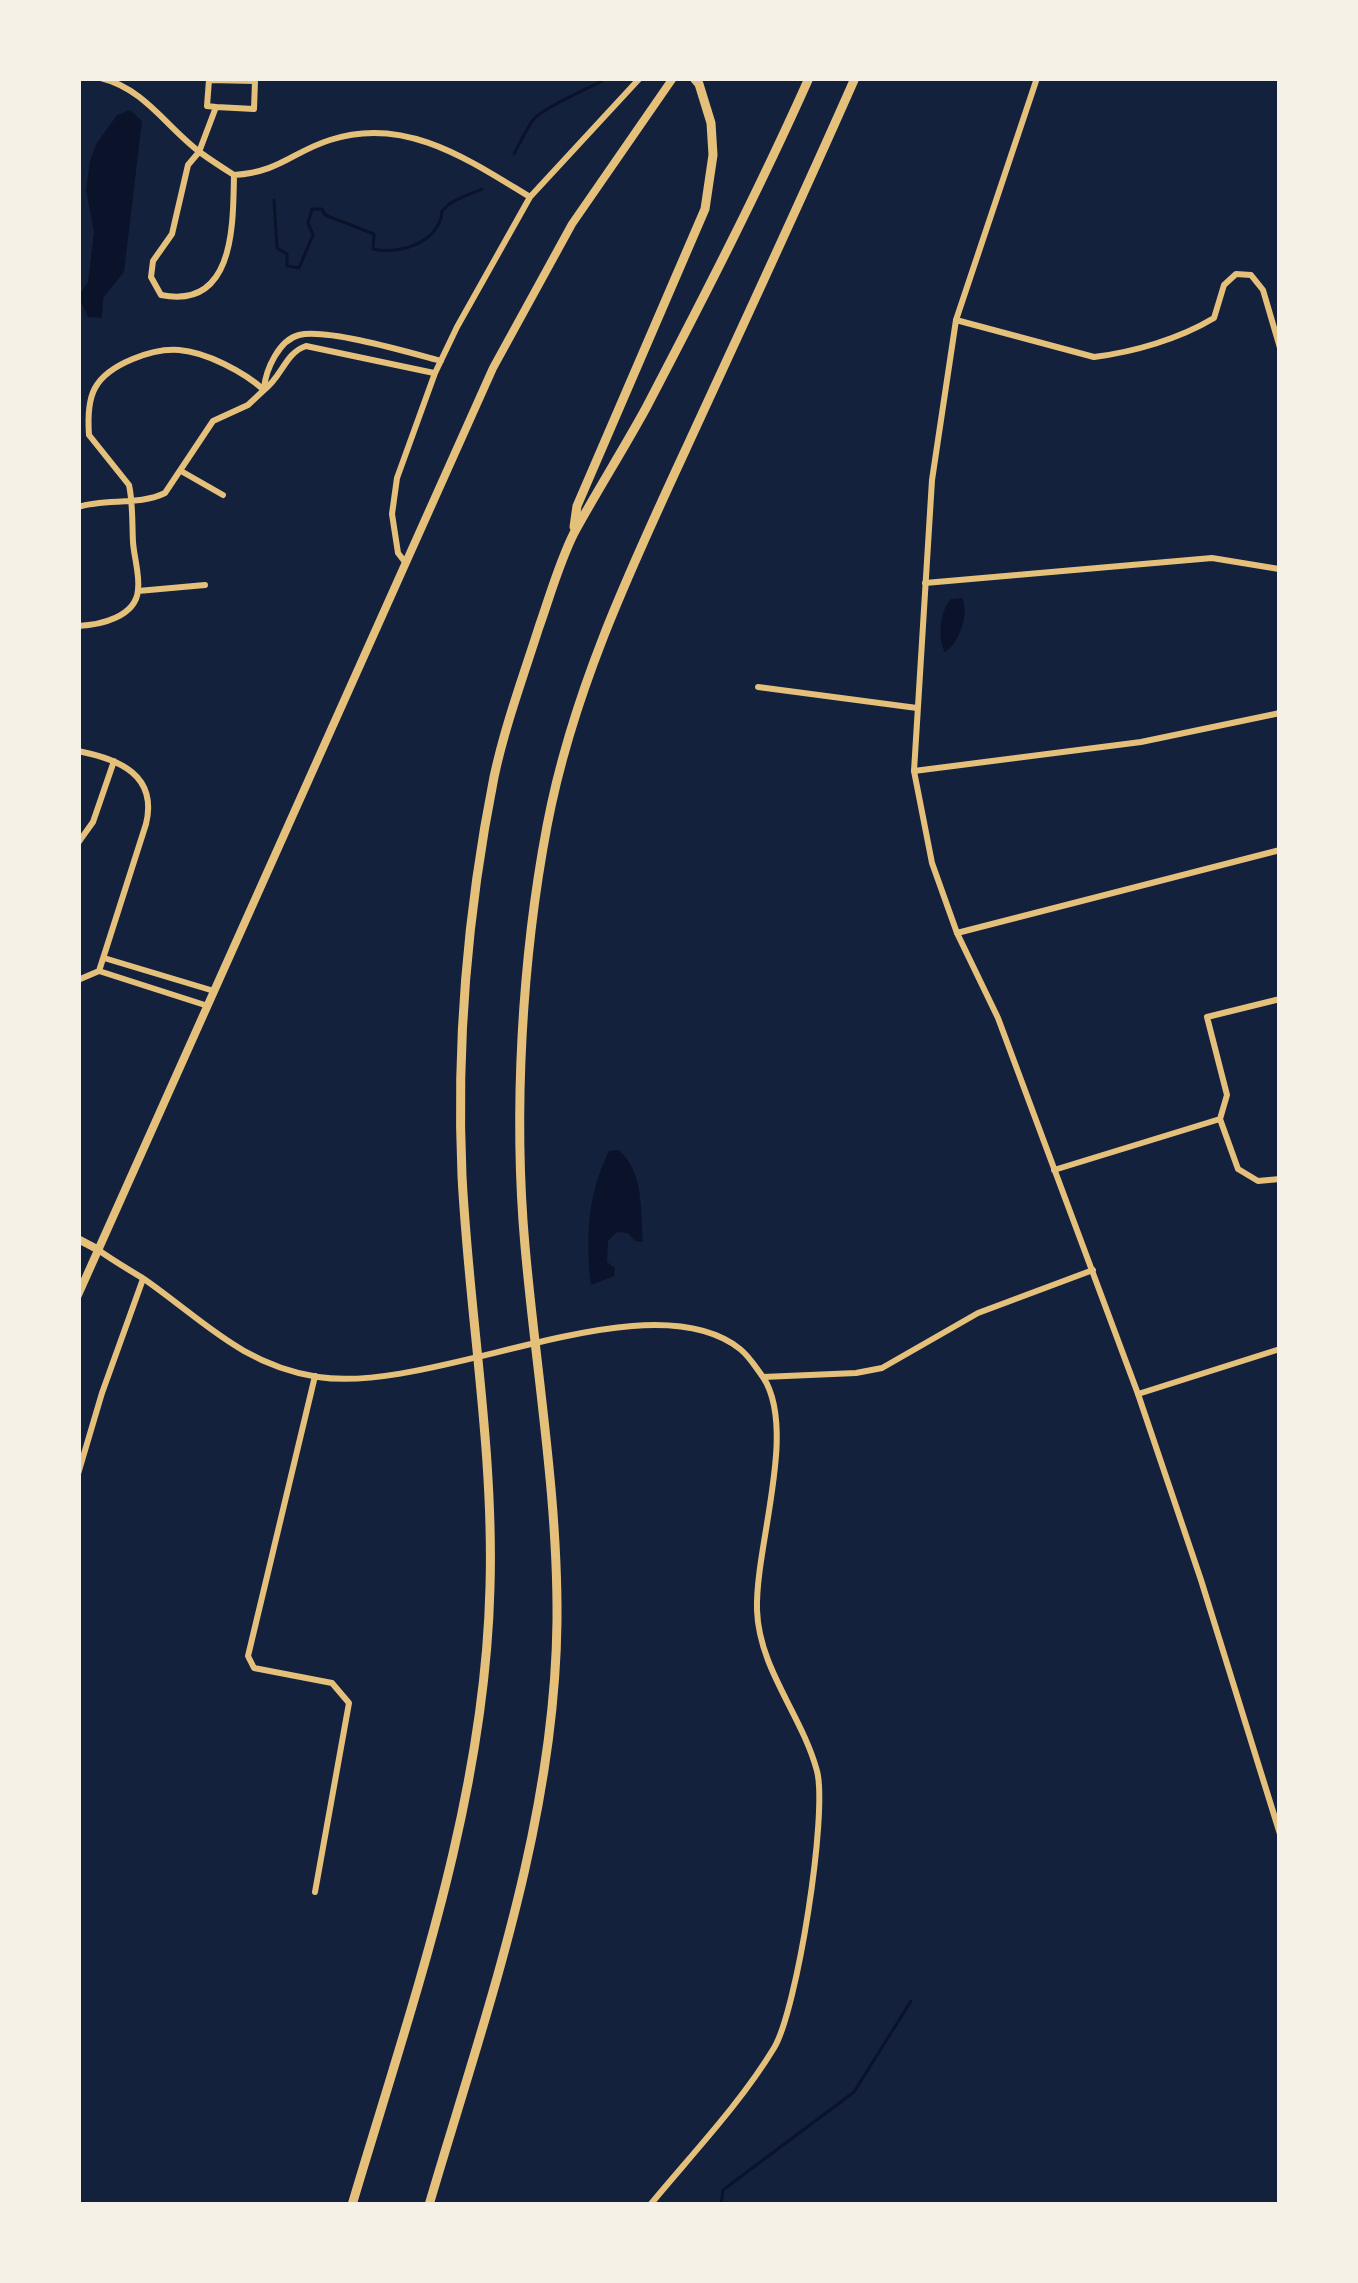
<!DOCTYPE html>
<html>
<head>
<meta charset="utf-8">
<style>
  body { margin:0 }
  #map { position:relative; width:1358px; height:2283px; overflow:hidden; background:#14213d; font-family:Cabin,sans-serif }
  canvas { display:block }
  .frame { position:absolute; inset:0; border:81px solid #f6f1e7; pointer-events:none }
</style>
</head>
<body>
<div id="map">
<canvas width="1358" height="2283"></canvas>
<div class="frame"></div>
</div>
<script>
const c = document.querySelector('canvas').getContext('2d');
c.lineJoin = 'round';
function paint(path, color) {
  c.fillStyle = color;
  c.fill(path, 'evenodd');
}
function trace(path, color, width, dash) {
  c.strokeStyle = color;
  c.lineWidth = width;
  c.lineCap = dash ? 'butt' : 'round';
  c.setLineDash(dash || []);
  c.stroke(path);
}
paint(new Path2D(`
  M130 110 142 121 124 272 103 298 102 318 88 317 78 296 88 282 94 232 86 190 90 161 96 144 117 115Z
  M962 598C970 613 959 644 945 652 937 639 940 610 951 599Z
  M619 1150C645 1174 640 1211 643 1242L635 1241 628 1233 617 1232 608 1241 607 1262 615 1268 614 1276 591 1285C585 1239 588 1192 609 1151Z`), '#0b132b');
trace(new Path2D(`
  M514 154C520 143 526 129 534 119 543 108 585 90 602 81
  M274 200 277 248 287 254V266L299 268 313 235 308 223 312 209H322L325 215 374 234 373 249C396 254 428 246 439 223 446 208 436 217 447 206 456 198 471 194 482 189
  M721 2205 723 2190 854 2092 911 2001`), '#0b132b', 3);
trace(new Path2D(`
  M101 78C145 89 167 128 201 153 212 161 223 168 234 175 280 172 292 152 330 140 405 115 469 160 530 197
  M78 80 79 78
  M216 107 207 106 209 80 255 81 254 109 216 107 199 152 188 165 172 234 153 261 151 277 161 295C235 310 233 224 234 175
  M956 320 1094 357C1134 352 1179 339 1214 318L1224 285 1236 274 1251 275 1263 290 1280 348
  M264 388C266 369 279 340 299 335 327 328 411 353 441 361
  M264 390C282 377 285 353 306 346L434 373
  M181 471 223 495
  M78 507C106 498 139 506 165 493L213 421 248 405 264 390C244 372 206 352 179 350 153 348 108 364 95 388 88 401 88 421 89 435L129 485C133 503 132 523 133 542 134 557 140 575 138 590 136 617 100 625 78 626
  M405 562 398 553 392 514 397 478 435 373 457 327 530 197 640 78
  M925 583 1212 558 1279 569
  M138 591 205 585
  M758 687 917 708
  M78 751C119 759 158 775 146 824L99 971
  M914 771 1141 742 1280 713
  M78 843 93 822 114 761
  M957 933 1280 850
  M104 958 214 991
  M78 980 99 971 208 1006
  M1280 999 1207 1017 1227 1095 1220 1119 1238 1169 1258 1181 1280 1179
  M1054 1170 1220 1119
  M315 1376 248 1656 254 1668 332 1683 349 1703 315 1892
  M1138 1394 1280 1349
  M78 1474 102 1393 143 1279
  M650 2205C692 2154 740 2104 774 2048 797 2010 828 1814 817 1771 802 1715 759 1669 757 1610 755 1546 798 1430 763 1377`), '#e5c07b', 6);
trace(new Path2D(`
  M1037 78 956 320 932 480 914 771 932 863 957 933 998 1018 1138 1394 1201 1580 1280 1834
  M97 1249C112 1260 128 1269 144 1279 203 1320 242 1365 318 1377 435 1395 647 1276 740 1349 750 1357 756 1368 763 1377L856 1373 882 1368 978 1313 1093 1270`), '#e5c07b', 6);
trace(new Path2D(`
  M78 1239 97 1249
  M78 1295 493 368 572 224 673 78`), '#e5c07b', 8);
trace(new Path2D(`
  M574 527 577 506 705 209 713 155 711 123 699 84 694 78
  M352 2205C412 2003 485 1800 490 1587 494 1449 469 1313 462 1176 456 1042 468 908 494 777 505 726 523 677 539 627 550 596 559 563 574 533 597 491 623 450 646 408 703 299 759 190 809 78
  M429 2205C485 2015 555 1822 557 1621 558 1495 536 1371 525 1246 513 1112 522 958 547 826 572 694 629 572 685 451 742 327 800 203 855 78`), '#e5c07b', 9);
</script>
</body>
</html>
